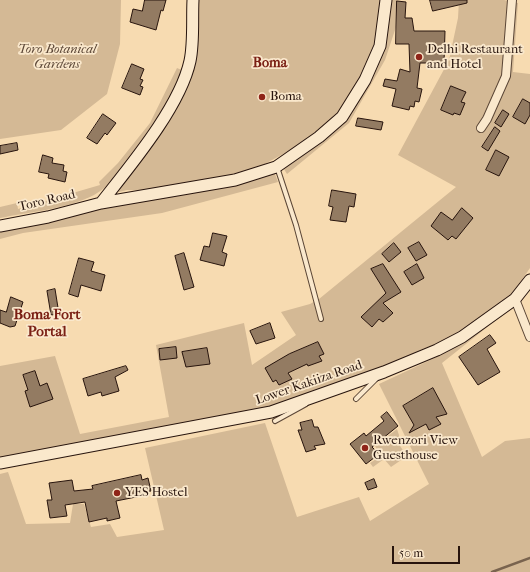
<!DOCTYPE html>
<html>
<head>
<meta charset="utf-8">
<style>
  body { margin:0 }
  #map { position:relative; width:530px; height:572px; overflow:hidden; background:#f7dbb1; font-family:"IM FELL French Canon",serif }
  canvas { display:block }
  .scale { position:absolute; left:392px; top:546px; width:68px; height:18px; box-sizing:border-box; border:2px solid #27140d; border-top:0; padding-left:5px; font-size:12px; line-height:14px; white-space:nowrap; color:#27140d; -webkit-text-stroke:3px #fae8cc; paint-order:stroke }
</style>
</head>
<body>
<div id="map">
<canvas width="530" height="572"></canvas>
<div class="scale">50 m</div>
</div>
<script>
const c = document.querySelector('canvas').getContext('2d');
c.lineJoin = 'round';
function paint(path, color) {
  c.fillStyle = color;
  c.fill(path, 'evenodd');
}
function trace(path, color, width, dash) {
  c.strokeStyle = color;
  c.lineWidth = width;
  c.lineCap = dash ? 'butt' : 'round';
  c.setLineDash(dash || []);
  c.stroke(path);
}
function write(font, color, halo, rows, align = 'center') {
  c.font = font + ' "IM FELL French Canon",serif';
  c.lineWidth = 3.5;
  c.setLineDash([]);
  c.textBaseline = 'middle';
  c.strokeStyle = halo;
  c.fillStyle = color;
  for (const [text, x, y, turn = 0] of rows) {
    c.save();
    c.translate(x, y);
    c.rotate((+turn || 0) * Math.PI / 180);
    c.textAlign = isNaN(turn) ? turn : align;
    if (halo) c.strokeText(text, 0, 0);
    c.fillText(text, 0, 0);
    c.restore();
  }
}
paint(new Path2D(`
  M0 0H121L120 44 107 94 61 130 0 139Z
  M193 0H385L377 47 339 114 318 135 239 178 157 191 127 190 107 195 184 81Z
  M391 0H397L396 27 385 60 349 123 287 174 282 166 341 120 383 45 391 11Z
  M459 0H504L518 3 513 72 530 74V268L512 294 456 336 420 350 392 366 260 411 0 461V366L55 356 80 434 169 417 156 345 244 323 252 365 296 335 281 312 310 304 319 299 456 187 398 155 449 60 458 18Z
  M177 68 184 71C164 109 133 173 94 195 67 209 30 212 0 218V207L17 203 18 209 100 185 99 182 118 163 150 123Z
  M273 169 278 182 162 213 23 233 0 239V227Z
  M505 313 442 363 482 457 505 441 530 438V572H0V474L8 472 26 524 70 523 73 504H84L91 527 110 524 117 537 164 530 145 448 265 423 297 517 359 497 370 521 429 484 379 384 441 355Z
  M397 429 399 435 398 443 407 456 391 467 384 459 373 467 370 463 381 456 375 446Z`), '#d4b995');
trace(new Path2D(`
  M492 572 530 558`), '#79634e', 2.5);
const building = new Path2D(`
  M145 0H166L163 11 161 10 156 30 130 22 133 9 142 11Z
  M430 0H467V3L433 11Z
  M397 1 406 2 405 18H412L414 31H445L444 63H420L417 88 422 89 419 102 415 101 414 107 410 106 409 110 392 106 396 89 383 86 385 79 397 81 400 69 410 72 409 44H396Z
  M132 64 144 69 140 79 143 80 140 86 143 87 140 95 122 88Z
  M451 86 466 92 461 102 465 103 460 115 454 113 453 115 441 110Z
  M523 99 530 103V115L525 124 513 117Z
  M503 110 509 114 501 127 495 123Z
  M103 114 116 123 107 135 105 133 97 144 87 138Z
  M358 118 383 122 381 130 356 126Z
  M495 127 500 131 488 151 482 147Z
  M17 143 18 150 0 154V146Z
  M496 150 509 157 499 176 486 170Z
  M43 155 53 158 52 163 64 165 63 171 67 172 65 182 48 178 49 174 39 172Z
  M332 190 356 194 354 207 349 206 346 222 330 220 333 207 329 206Z
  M462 208 473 218 456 239 452 236 448 240 431 226 441 212 452 220Z
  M213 233 227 236 222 252 227 254 224 266 200 260 204 246 209 247Z
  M419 242 427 255 416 261 408 248Z
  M394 243 401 252 389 262 382 254Z
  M184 253 194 287 184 290 175 256Z
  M79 258 94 262 91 271 105 275 101 291 81 285 78 297 69 294Z
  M383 264 401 292 383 303 393 313 383 322 379 319 372 327 361 317 386 293 371 269Z
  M417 264 424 278 412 285 404 272Z
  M55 289 59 314 51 315 47 291Z
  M11 297 23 302 15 326 10 327 0 323V310L6 312Z
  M270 323 275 338 256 344 250 331Z
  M490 335 496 343 487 349 500 372 478 385 459 357Z
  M318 342 324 354 319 356 322 361 308 366 307 364 288 373 292 379 279 385 276 380 273 382 265 368 289 354Z
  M176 347 177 358 160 360 159 349Z
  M207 348 210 364 186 367 182 352Z
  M126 366 128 370 115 377 119 391 102 396 101 392 88 396 83 379Z
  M35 371 40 386 47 383 53 399 30 407 25 391 28 390 23 375Z
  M433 388 447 414 436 417 441 424 429 430 426 424 409 433 414 425 403 406Z
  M387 412 398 426 372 447 379 454 366 464 350 444 364 433 366 436 384 421 381 417Z
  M312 420 314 427H318L325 444 314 446 316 449 306 452 298 430H302L300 423Z
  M141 475 142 480 148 478 151 491 145 492 146 495 116 501 120 518 107 521V518L89 522 85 502 65 505 67 516 50 518 47 500H52L49 483 72 480 74 491 93 489 92 486Z
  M374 479 377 487 368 490 365 483Z`);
paint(building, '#937b62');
trace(building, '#27140d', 1);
const service = new Path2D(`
  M277 167 296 225 321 319
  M356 399 376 379
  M275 421 306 404`);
const minor = new Path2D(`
  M481 128 487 119 506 76 512 0
  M515 299 530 337`);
const secondary = new Path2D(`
  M101 203C130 166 180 107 190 61 194 42 192 20 193 0
  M0 226 48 217 101 203 235 180 276 167 319 137 342 117 365 80 380 46 386 0
  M0 463 271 412 384 372 437 350 462 337 515 299 530 280`);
trace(service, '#5b4636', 6);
trace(minor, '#5b4636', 10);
trace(secondary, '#27140d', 13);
trace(service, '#fae8cc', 4);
trace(minor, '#fae8cc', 8);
trace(secondary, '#fae8cc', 11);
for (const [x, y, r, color] of [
  [419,57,4,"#8f2418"],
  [262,97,4,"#8f2418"],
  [365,448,4,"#8f2418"],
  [117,493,4,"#8f2418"]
]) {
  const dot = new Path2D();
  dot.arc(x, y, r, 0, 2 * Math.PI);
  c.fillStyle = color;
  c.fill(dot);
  trace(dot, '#fae8cc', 1.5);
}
write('italic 13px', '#5b4636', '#fae8cc', [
  ["Toro Botanical",57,50],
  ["Gardens",57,65]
]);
write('13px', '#27140d', '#fae8cc', [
  ["Delhi Restaurant",427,50],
  ["and Hotel",427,65],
  ["Boma",270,97],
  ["Rwenzori View",373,441],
  ["Guesthouse",373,456],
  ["YES Hostel",125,493]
], 'left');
write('13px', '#27140d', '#fae8cc', [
  ["Toro Road",47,201,-13],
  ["Lower Kakiiza Road",309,383,-19]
]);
write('bold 14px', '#7a1f14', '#fae8cc', [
  ["Boma",270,64]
]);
write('bold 15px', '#7a1f14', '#fae8cc', [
  ["Boma Fort",47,315],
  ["Portal",47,332]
]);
</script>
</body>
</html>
